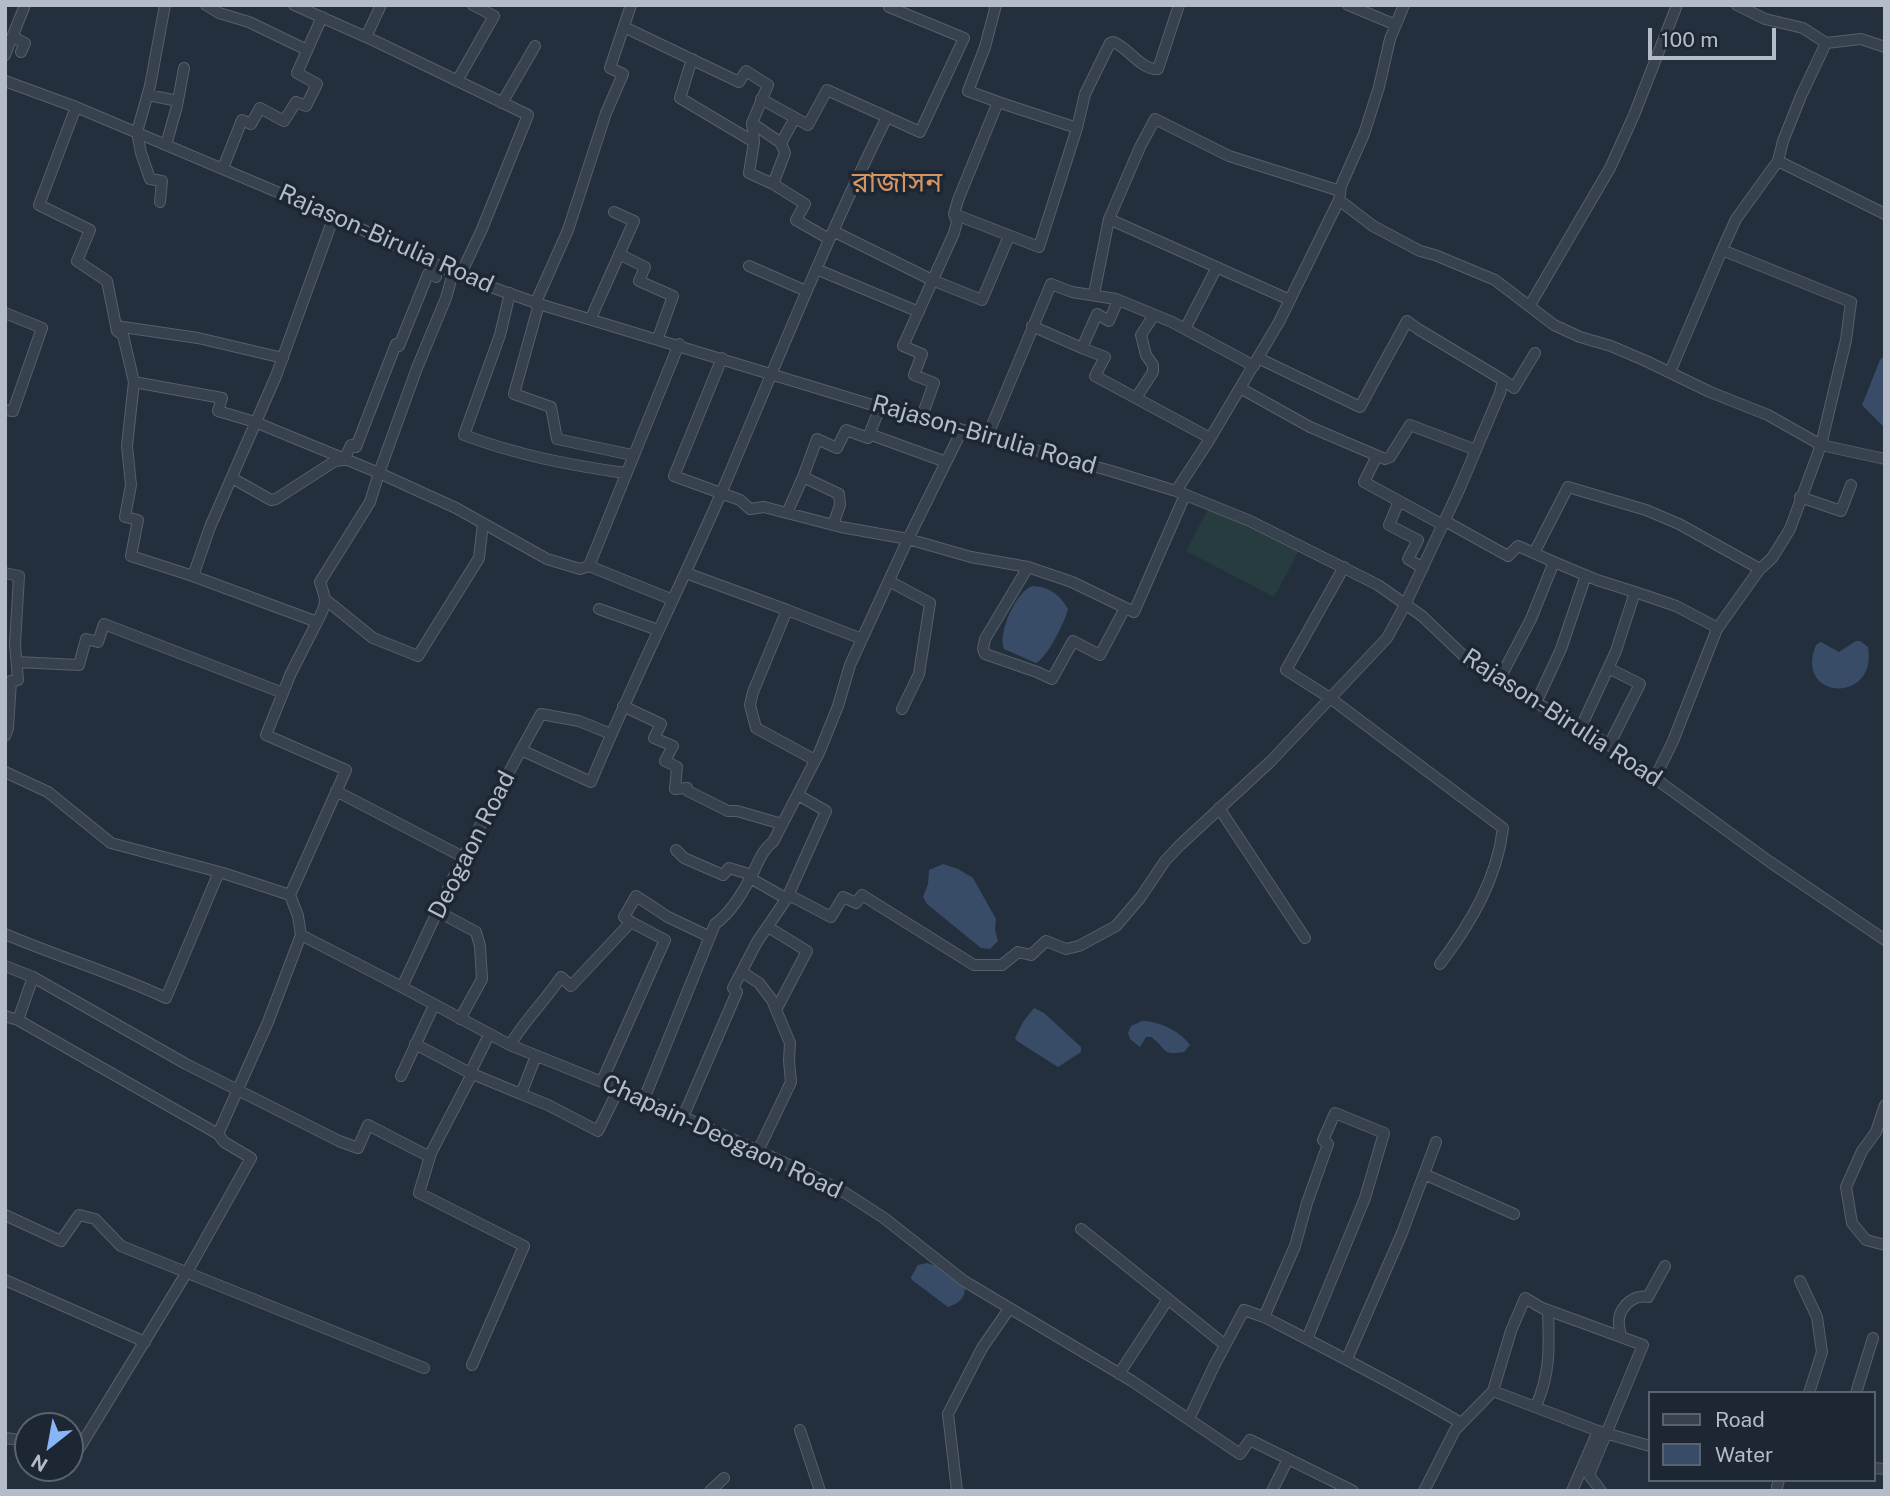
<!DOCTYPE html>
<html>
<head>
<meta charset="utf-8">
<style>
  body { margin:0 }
  #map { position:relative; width:1890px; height:1496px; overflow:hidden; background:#242f3e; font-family:"Public Sans",sans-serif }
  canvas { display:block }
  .frame { position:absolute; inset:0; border:7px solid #b4bcc9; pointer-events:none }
  .legend { position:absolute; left:1648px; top:1391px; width:228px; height:91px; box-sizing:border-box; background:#1d2633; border:2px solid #59626f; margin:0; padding:9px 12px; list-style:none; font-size:21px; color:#b4bcc9 }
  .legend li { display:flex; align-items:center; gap:14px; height:35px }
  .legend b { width:35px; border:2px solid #59626f }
  .north { position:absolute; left:14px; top:1412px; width:70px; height:70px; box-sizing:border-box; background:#1d2633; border:2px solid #59626f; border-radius:50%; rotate:211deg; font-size:19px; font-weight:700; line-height:28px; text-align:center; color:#b4bcc9 }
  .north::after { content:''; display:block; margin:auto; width:24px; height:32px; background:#8ab4f8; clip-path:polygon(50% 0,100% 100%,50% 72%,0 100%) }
  .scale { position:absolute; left:1648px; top:28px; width:128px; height:32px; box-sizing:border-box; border:4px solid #b4bcc9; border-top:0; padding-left:9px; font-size:21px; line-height:24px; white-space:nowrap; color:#b4bcc9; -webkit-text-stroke:5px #1d2633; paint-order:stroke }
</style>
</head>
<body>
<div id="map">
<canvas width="1890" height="1496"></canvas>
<div class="frame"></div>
<ul class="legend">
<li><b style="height:9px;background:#38414e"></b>Road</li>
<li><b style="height:19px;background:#394c67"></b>Water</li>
</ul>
<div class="north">N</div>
<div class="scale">100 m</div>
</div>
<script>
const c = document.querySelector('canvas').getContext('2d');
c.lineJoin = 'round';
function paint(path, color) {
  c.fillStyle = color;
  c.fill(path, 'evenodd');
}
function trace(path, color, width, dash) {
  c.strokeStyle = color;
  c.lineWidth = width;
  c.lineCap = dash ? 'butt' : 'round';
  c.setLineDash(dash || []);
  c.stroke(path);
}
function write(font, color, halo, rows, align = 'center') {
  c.font = font + ' "Public Sans","Noto Sans Bengali",sans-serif';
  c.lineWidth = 7;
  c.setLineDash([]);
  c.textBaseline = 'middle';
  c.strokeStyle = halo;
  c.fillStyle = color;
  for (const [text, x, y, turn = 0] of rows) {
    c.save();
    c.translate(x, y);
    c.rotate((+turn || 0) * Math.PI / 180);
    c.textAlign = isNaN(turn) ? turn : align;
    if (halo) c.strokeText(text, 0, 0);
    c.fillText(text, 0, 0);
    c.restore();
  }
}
paint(new Path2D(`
  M1212 502 1300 549 1274 597 1186 551Z`), '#263c3f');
paint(new Path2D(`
  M1885 355V428L1862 405 1880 360Z
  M1033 586C1050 587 1060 595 1068 609 1065 622 1047 658 1036 663L1004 649C997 634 1017 589 1033 586Z
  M1856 641H1860L1868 647C1878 705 1793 700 1816 645L1821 642 1839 652Z
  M943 864 958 869 973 878 996 919 995 930 998 941 990 949 981 948 927 904 923 897 928 884 929 870Z
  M1034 1008 1044 1013 1081 1047V1052L1058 1067 1017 1041 1015 1038 1023 1022Z
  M1142 1021C1159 1021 1180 1031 1190 1045L1184 1052C1160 1056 1168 1049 1151 1037H1146L1140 1047 1130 1039 1128 1033 1131 1026Z
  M927 1263 936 1266 965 1288C965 1299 957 1304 948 1307L912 1280 911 1277 918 1265Z`), '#394c67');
const minor = new Path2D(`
  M206 5 219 13 249 22 307 50
  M294 5 375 41 528 115 482 229 460 276
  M996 5 985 47 968 91 998 102 958 200 954 214 1039 247 1077 128 1085 94 1110 43 1113 42C1128 47 1142 71 1158 69L1179 5
  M1348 5 1396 25
  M1404 5 1390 39 1379 87 1364 134 1341 186 1339 200 1373 226 1420 251 1435 255 1495 280 1554 325 1580 337 1611 346 1646 361 1710 392 1768 415 1821 445 1790 529 1772 558 1759 570 1717 629 1673 741 1655 778
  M1737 5 1765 19 1803 28 1826 43 1801 96 1783 141 1778 161 1736 219 1722 250 1851 302 1846 340 1821 445 1885 459
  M624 27 739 82 746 71 768 85 752 123 781 143 785 153 773 184 749 173 754 142 752 123
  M13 37 25 43 21 52
  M366 37 381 5
  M1826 43 1861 39 1885 47
  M5 55 25 5
  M692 59 680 98 754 142
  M5 81 76 107 334 216 460 276 539 304 866 403 1111 471 1176 491 1250 521 1378 585 1422 616 1467 659 1498 682 1581 727 1609 745 1770 862 1885 940
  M457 81 494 16 473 5
  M148 95 178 101
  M761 99 808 125 827 90 887 117
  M998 102 1077 128
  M502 103 535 46
  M76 107 39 205 90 230 77 261 107 281 117 331 123 335 134 382 222 398 218 411 255 422 379 473 417 368 446 298 453 273
  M781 143 795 118
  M166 145 177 106 184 68
  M1778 161 1885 214
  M223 168 242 120 251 124 260 108 284 121 296 102 306 106 317 84 297 73 322 17
  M773 184 805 204 796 220 829 239
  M160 202 162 181 150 179 141 153 137 132 150 86 165 5
  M833 231 932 280 982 300 1009 236
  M619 254 645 267 639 281 673 296 658 338
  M749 266 806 291
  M816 269 919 312
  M510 293 500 335 464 435C517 455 569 465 625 473
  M1094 294 1109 219
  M1118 300 1109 321 1097 314 1082 348 1105 357 1095 376 1210 438
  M1290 300 1109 219 1140 147 1155 119 1229 156 1340 191
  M536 302 568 230 606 113 623 74 610 68 631 5
  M539 304 514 394 551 407 557 439 632 455
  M1530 305 1610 168 1634 115 1677 5
  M5 313 42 328 13 411 5 410
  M591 318 634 221 614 212
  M116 326 198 338 283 358
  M1032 326 1082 348
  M1185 329 1217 267
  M722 358 674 476 740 500 750 509 764 507 841 527 908 539 971 557 1028 567 1072 582 1134 612 1185 495
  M1670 372 1722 250
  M1503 380 1514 388 1535 353
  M134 382 127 446 131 485 125 517 138 520 131 556 193 576
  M1240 388 1310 427 1385 459 1390 457 1410 425 1476 450
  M1136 398 1153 372V365L1146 355 1141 335 1154 315
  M921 419 934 383 914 375 922 354 903 346 954 233 957 222 954 214
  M869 434 946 462
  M987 437 1051 284 1072 292 1116 299 1172 322 1254 366
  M1377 456 1364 482 1443 525
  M232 478 271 500 276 499 335 461 344 460 351 445 356 447 396 344 399 346 428 274 436 277V266
  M1176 491 1208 442 1279 322 1339 200
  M1800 497 1841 511 1851 485
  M1399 501 1389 525 1418 540 1408 559 1423 568
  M787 513 803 477
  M1445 521 1508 556 1518 546 1554 562 1531 619 1498 682
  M833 525 840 505 839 494 803 477 817 439 837 448 846 430 868 438 880 407
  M1534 553 1568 487 1646 510 1679 524 1760 569
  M1554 562 1597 580 1635 592
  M1028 567 985 639 983 649 985 654 1037 672 1052 679 1073 641 1100 655 1125 608
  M1344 567 1286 670 1330 698 1503 828C1497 879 1471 923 1440 964
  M5 573 19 576 15 644 18 680 11 681 8 729 5 736
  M686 573 787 610 753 692 750 705 756 728 815 760
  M889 581 930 603 919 674 902 709
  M326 600 373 638 418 656 479 558 483 523
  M673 600 589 566 679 344
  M599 609 658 630
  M787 610 862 639
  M317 622C327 603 327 602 320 582L370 502 379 473 456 508 547 559 580 569 589 566
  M17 662 79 665 86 639 98 642 104 624 283 693
  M1608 668 1640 684 1609 745
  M1536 703 1561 649 1586 575
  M623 706 661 724 654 738 673 746 665 761 677 767 675 789 687 788 688 791 728 811H737L782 824
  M1581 727 1616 651 1635 592 1676 606 1718 628
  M521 750 541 714 579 721 611 734
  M5 772 48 792 111 843 223 873 290 895 298 916 301 935 268 1022 218 1134 224 1142 251 1158 187 1272 80 1447 70 1446
  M336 791 463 857
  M1219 808 1305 938
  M676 850 684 858 723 875 729 868 752 875
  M750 878 787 899
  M290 895 346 770 266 735 291 673 317 622 193 576 210 527 276 376 334 216
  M789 895 831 917 843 897 856 903 862 895 974 965H1002L1018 952 1031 955 1046 941 1066 949 1079 946 1116 926 1140 898 1165 861 1180 845 1271 761 1387 638 1405 605 1459 490 1500 393 1503 380 1418 329 1407 321 1360 407 1258 358
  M437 911 476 932 480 946 482 979 460 1019
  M631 922 624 917 636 896 668 917 710 937
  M768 927 807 951 776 1010
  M5 934C59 957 113 973 166 998L219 872
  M301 935 402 987 461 861 521 750 591 782C631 685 678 592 720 496 774 369 825 241 887 117L920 132 964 38 889 7 890 5
  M5 966 33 977 186 1064 339 1141 358 1148 368 1125 430 1157
  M742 972 759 983 772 1000 790 1043 789 1061 791 1082 758 1151
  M402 987 510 1045 644 1099 811 1175 847 1194 884 1218 964 1281 1132 1381 1240 1454 1250 1440 1353 1491
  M5 1016 18 1020 33 977
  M18 1020 218 1134
  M489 1035 470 1073 521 1094
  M415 1044 470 1073
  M510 1045C524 1021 545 1001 561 977L571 986 631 922 665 940 602 1081
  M536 1056 521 1094 548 1105 598 1131 619 1088
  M472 1074 431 1153 419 1193 524 1246 472 1365
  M401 1076 434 1005
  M644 1099 715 924C731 913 743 892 752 875 758 863 762 850 773 842L819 753 838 706 850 665 908 539 962 430
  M1885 1105 1876 1132 1862 1151 1846 1187 1852 1223 1866 1240 1885 1245
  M683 1117 737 992 733 988 757 942 787 898 826 811 798 795
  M1424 1174 1514 1214
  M5 1215 61 1241 79 1215 95 1219 121 1246 424 1368
  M1081 1229 1168 1299
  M5 1280 145 1342
  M1800 1281 1817 1317 1822 1352 1809 1393
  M1621 1336C1620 1331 1618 1324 1619 1319 1621 1305 1635 1294 1648 1297L1665 1266
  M1307 1339 1365 1198 1384 1133 1335 1113 1323 1140 1328 1144 1307 1203 1295 1246 1264 1317C1330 1351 1397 1385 1461 1423
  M1347 1359 1402 1233 1436 1142
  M1119 1374 1168 1299 1225 1345
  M1493 1391 1511 1331 1525 1298 1542 1308 1643 1345 1589 1475 1601 1491
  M1856 1393 1873 1338
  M1536 1406C1551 1372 1549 1346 1548 1310
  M1189 1419 1214 1366 1244 1310 1264 1317
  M800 1430 820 1491
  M5 1438 28 1441
  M1874 1468 1885 1469
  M1777 1487 1779 1480
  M710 1491 724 1478
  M957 1491 948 1414 982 1348 1009 1309
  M1272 1491 1288 1459
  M1424 1491 1455 1430 1493 1391 1598 1431 1650 1446
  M1572 1491 1598 1431`);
trace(minor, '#565f6c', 12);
trace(minor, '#38414e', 10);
write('24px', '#b4bcc9', '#1d2633', [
  ["Rajason-Birulia Road",386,239,24],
  ["Rajason-Birulia Road",984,435,16],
  ["Rajason-Birulia Road",1562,718,33],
  ["Deogaon Road",472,845,-63],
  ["Chapain-Deogaon Road",722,1137,25]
]);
write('28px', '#d59563', '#1d2633', [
  ["রাজাসন",897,183]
]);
</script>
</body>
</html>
